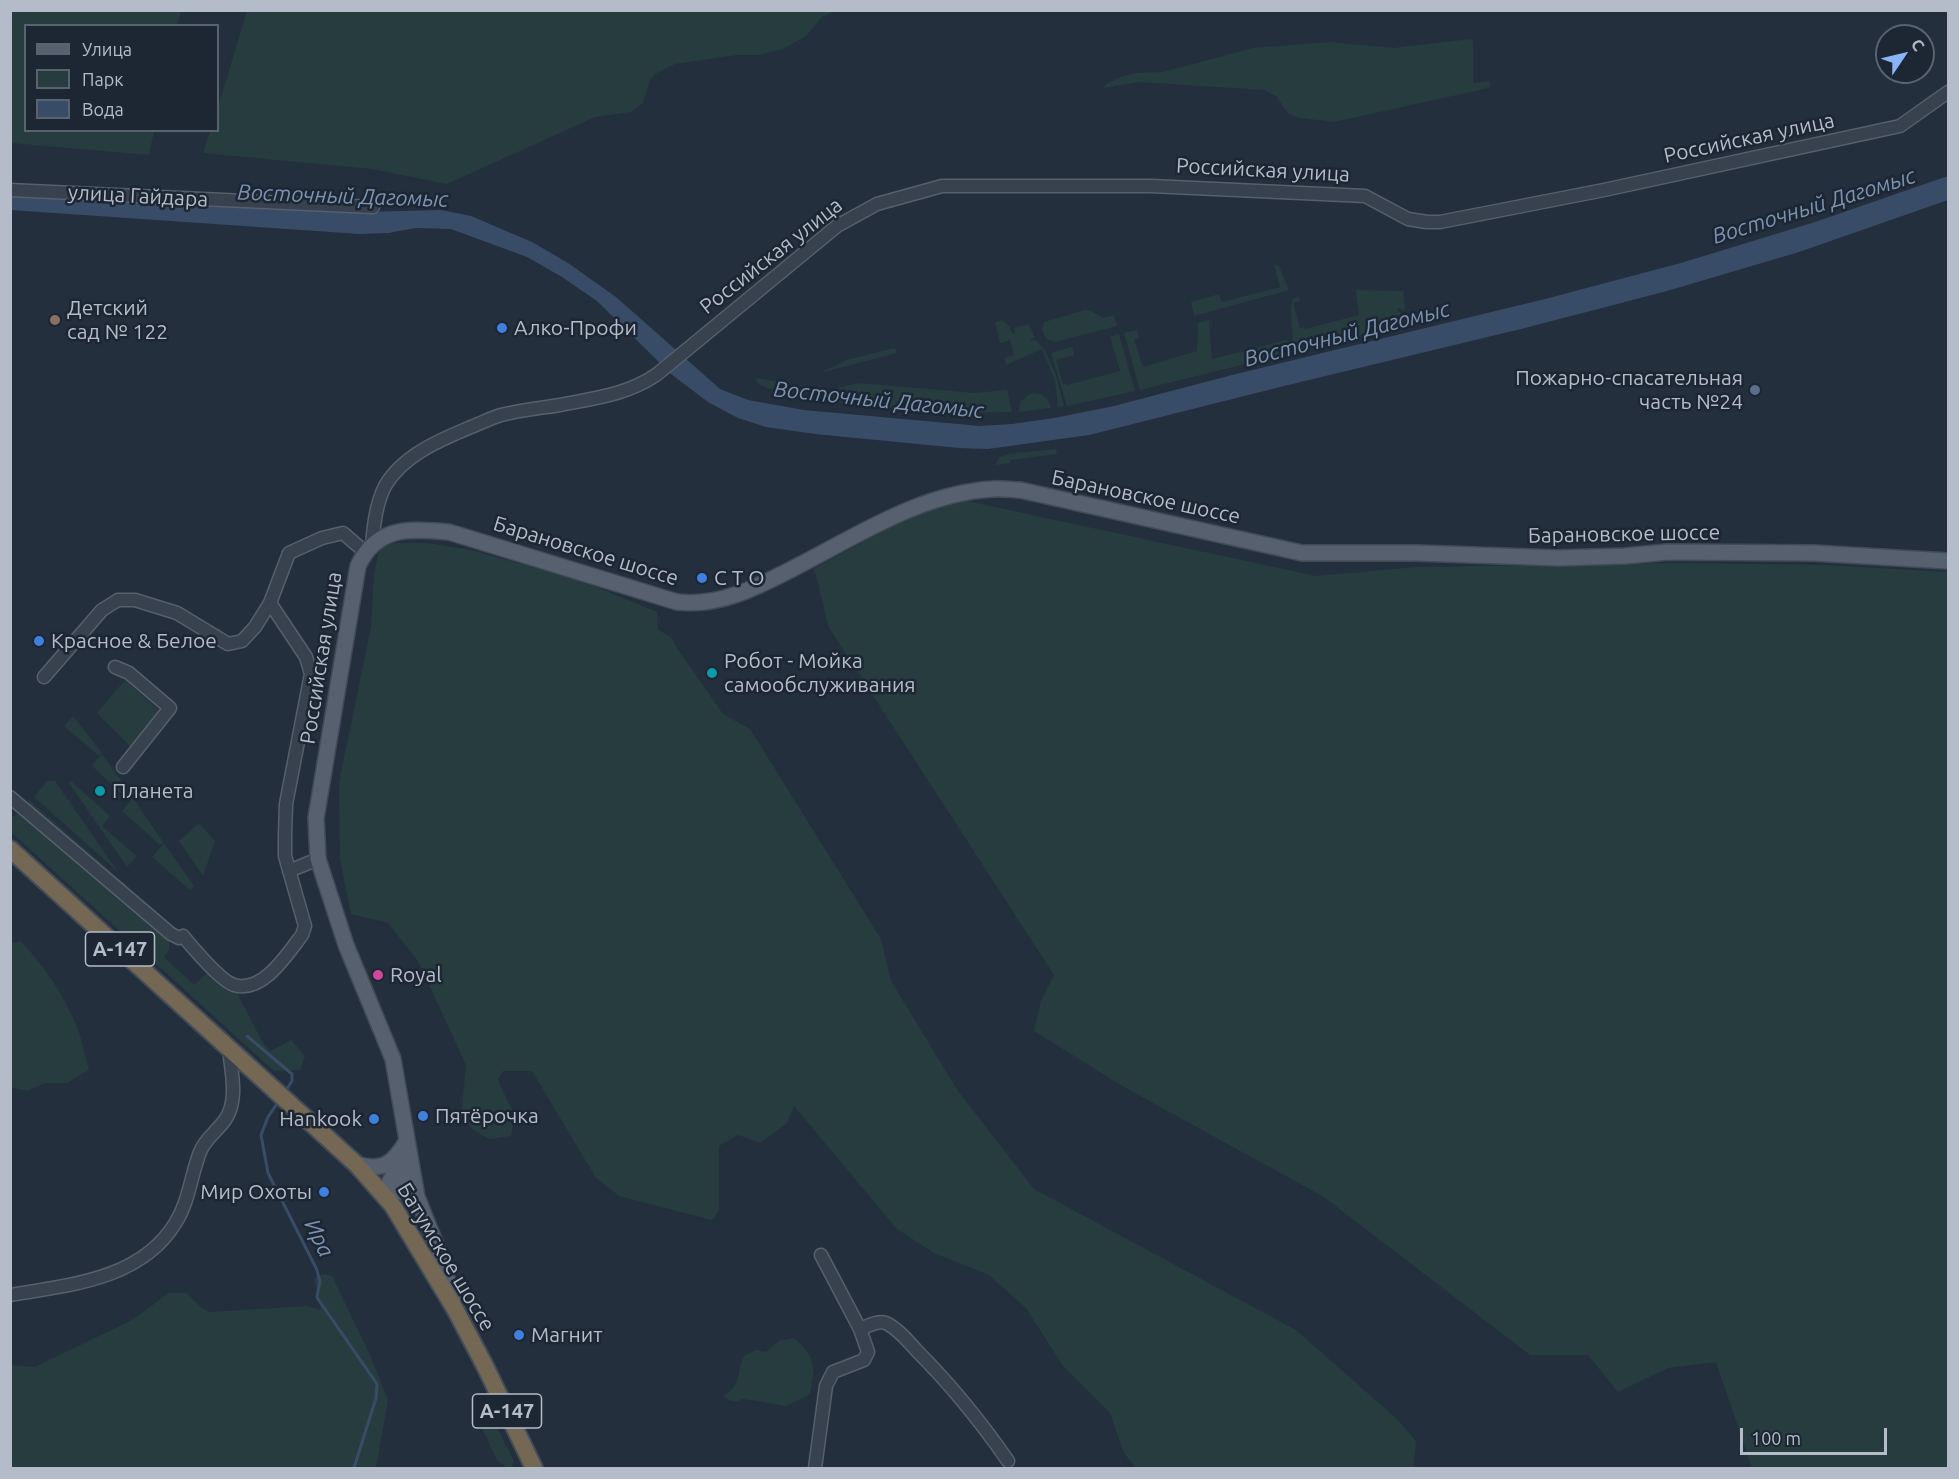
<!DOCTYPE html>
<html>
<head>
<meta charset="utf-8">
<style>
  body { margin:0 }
  #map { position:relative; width:1959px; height:1479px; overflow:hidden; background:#242f3e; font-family:Ubuntu,sans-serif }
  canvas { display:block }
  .frame { position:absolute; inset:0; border:12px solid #b4bcc9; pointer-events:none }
  .legend { position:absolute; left:24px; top:24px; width:195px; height:108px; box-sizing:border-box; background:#1d2633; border:2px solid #59626f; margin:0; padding:8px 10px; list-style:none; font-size:18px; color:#b4bcc9 }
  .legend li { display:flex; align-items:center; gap:12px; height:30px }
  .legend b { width:30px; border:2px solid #59626f }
  .north { position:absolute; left:1875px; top:24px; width:60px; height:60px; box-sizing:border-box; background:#1d2633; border:2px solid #59626f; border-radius:50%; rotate:55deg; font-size:16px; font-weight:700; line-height:24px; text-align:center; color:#b4bcc9 }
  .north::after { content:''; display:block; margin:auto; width:21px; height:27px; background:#8ab4f8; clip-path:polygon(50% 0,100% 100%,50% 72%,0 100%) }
  .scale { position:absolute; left:1740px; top:1428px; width:147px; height:27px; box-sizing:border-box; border:3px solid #b4bcc9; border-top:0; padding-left:8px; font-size:18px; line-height:21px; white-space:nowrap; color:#b4bcc9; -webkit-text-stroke:4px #1d2633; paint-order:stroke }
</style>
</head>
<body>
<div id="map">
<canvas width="1959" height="1479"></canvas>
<div class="frame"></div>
<ul class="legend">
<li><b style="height:8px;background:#56606e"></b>Улица</li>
<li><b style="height:16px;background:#263c3f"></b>Парк</li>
<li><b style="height:16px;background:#394c67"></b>Вода</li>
</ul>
<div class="north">С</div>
<div class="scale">100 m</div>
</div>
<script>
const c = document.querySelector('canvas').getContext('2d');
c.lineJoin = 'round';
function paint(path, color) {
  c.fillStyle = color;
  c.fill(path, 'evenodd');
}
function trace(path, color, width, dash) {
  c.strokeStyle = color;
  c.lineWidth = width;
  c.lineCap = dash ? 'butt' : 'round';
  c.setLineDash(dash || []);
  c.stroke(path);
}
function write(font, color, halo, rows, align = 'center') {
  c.font = font + ' Ubuntu,sans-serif';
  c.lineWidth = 5;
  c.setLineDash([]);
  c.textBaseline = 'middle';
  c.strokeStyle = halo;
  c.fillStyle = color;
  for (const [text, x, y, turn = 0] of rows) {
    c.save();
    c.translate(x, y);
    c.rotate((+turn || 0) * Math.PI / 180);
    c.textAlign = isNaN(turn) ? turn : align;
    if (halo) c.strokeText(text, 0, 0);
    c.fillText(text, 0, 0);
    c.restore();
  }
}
paint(new Path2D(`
  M10 11H181L177 25 26 26V130L154 131 149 155 11 143Z
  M247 11V10L835 11 822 17 806 36 783 49 758 55H737L675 64 655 74 650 80 643 103 631 112 595 117 447 184 372 169 203 153 210 131 218 130V107Z
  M1470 39 1473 41V83L1489 81 1490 84 1489 88 1334 122 1300 118 1289 114 1282 105 1277 97 1264 90 1139 82 1102 88 1108 83 1123 76 1137 73 1163 72 1253 48 1329 42 1394 48Z
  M1274 264 1279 266 1289 290 1194 316 1191 302 1219 294 1222 302 1280 287Z
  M1356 290 1403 291 1405 311 1398 308 1397 311 1405 315 1406 324 1293 352 1291 306 1293 299 1299 297 1300 301 1293 303 1300 328 1304 327 1305 329 1359 315Z
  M1085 310 1091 311 1103 318 1114 315 1117 326 1055 342 1046 339 1042 329 1044 322Z
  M1003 320 1010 327 1012 334 1015 333 1014 328 1029 324 1035 338 1031 339V341L1036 340 1046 352 1057 379 1064 406 1058 407 1055 381 1042 349 1006 365 1004 358 1014 355 1010 340 1000 343 995 322Z
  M1209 320 1212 359 1287 340 1290 353 1140 390 1124 333 1137 330 1139 338 1134 339 1143 367 1197 351 1198 323Z
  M1119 334 1135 391 1067 406 1051 353 1072 347 1074 355 1056 360 1063 384H1066L1067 385 1120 371 1110 337Z
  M895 348 897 353 820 373 847 360Z
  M757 378 787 384 806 396 858 383 974 393 1007 390 1012 412C975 414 773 405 756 381Z
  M1034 393C1043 394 1049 398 1051 408L1019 412 1020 402 1028 395Z
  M1056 449 1057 454 1010 460V463L995 465 1000 457 1007 454Z
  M967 501 1316 576 1416 567 1680 563 1825 565 1948 572V1468H1752L1716 1362 1668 1368 1618 1392 1588 1355H1530L1324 1197 1124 1087 1034 1031 1041 1001 1054 975 828 626 817 578 813 569 913 515Z
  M388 543H427L471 550 582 581 657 612 658 630 671 637 677 648 723 714 750 729 881 939 891 981 958 1091 1034 1189 1296 1330 1398 1420 1416 1441 1413 1468H1136L1124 1453 1110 1413 1063 1366 1026 1308 989 1275 934 1253 897 1229 794 1106 787 1123 760 1143 738 1135 719 1146V1210L715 1217 711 1220 619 1196 596 1178 532 1071H503L498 1080 515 1117 511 1136 489 1139 472 1129 461 1117 466 1065 418 961 388 923 351 914 340 859 339 782 371 627 374 574 380 546Z
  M125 680 160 711 131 747 97 713Z
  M73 716 102 753 99 756 64 726Z
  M102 754 133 797 129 801 92 766Z
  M47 781H55L118 872 34 797Z
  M71 781 110 816 102 826 137 856 127 867 69 783Z
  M133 798 163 842 160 845 122 811Z
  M29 800 178 930 177 934 26 804Z
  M21 809 169 936V950L164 957 194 985 211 970 237 993 263 1043 271 1051 291 1040 305 1056 300 1070 274 1071 11 832 10 814 14 817Z
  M199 823 215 841 203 876 179 841Z
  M164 843 194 886 190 890 152 857Z
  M21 941C45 968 67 998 79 1033 83 1045 86 1058 89 1070L67 1083H45L28 1091 10 1087 11 944Z
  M323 1274 332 1276 370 1355 388 1400 376 1468H11V1365L35 1367 132 1320 169 1293H186L202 1308 210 1312 307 1306 321 1310 314 1278Z
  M794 1338C816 1358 816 1365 810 1394L786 1406 743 1399 735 1402 728 1400 724 1395C744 1383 735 1374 744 1356L756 1350 766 1352 779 1341Z
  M476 1395 481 1397 514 1461 512 1467H506L497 1460 472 1407 474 1397Z`), '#263c3f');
paint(new Path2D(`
  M1948 176V200L1799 252 1667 291 1525 328 1284 386 1089 435 988 449 959 448 815 434 766 427 738 418 708 402 671 374 597 301 562 277 527 257 451 229 416 228 388 233 360 234 11 210 10 196 160 204 365 212 441 210 471 216 532 242 568 263 616 297 720 389 748 400 804 410 980 426 1012 424 1054 418 1114 406 1232 375 1545 299 1681 263 1815 222Z`), '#394c67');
trace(new Path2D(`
  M247 1036 292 1074V1081L285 1092
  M278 1102 268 1117 261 1135 268 1173 317 1270 320 1282 317 1296 318 1299 377 1384 376 1398 354 1468`), '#394c67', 3);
const minor = new Path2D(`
  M10 190 373 207
  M372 544C374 524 376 504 385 486 403 455 440 440 471 427 481 423 491 418 501 415 520 410 541 408 560 405 595 398 626 395 656 375L837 226 877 204 942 186H1151L1365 196 1408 219 1427 222H1440L1604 190 1900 126 1948 92
  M115 667 129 673 170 708 123 767
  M44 677 102 610 118 600H135L177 613 228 644 242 641 255 627 270 603
  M10 797 171 934 179 938 183 936C193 948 221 981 234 985 263 994 288 953 302 935L305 926 285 856V835L286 804 311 674 306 657 270 603 289 553 322 538 343 533 364 551
  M289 871 318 859
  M10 1295C71 1285 142 1279 176 1222 189 1201 191 1175 200 1152 205 1139 217 1131 225 1120 239 1100 231 1071 229 1048
  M860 1329C868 1326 878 1320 886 1323 898 1329 908 1341 917 1351 951 1385 981 1422 1008 1461
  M815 1468 826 1386 833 1372 864 1360 868 1352 860 1329 821 1255`);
const major = new Path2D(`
  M356 1164C382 1172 393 1164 406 1142
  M384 1194C389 1180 399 1168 404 1154
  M387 1197C403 1191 407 1183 407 1166
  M453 1301 443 1262 417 1197 393 1059 346 945 318 859 316 818 358 566C377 525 410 529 449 532L677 602C720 607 757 587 794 568 857 536 921 493 993 489 1002 488 1011 490 1020 490L1302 553H1417L1559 558 1625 556 1668 552 1814 553 1948 561`);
const highway = new Path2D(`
  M10 849 356 1164 393 1206 455 1309 485 1366 534 1468`);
trace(minor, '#565f6c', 15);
trace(major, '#414a57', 18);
trace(highway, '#434c59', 20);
trace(minor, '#38414e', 12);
trace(major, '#56606e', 15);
trace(highway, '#746855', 16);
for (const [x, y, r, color] of [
  [55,320,6,"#8d6e63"],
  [502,328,6,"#3f7fe0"],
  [1755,390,6,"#5c6f8a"],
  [702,578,6,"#3f7fe0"],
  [39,641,6,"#3f7fe0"],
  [712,673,6,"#0f9aa8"],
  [100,791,6,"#0f9aa8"],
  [378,975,6,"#d1479c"],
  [423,1116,6,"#3f7fe0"],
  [374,1119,6,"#3f7fe0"],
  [324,1192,6,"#3f7fe0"],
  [519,1335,6,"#3f7fe0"]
]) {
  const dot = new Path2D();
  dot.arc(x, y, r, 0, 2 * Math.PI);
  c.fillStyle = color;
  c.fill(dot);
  trace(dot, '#1d2633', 2);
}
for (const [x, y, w] of [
  [120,949,69],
  [507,1411,69]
]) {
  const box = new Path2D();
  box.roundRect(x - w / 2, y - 17, w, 34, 4.5);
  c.fillStyle = '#1d2633';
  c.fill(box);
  trace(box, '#b4bcc9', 1.5);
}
write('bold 20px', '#b4bcc9', null, [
  ["А-147",120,949],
  ["А-147",507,1411]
]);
write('21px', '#b4bcc9', '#1d2633', [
  ["Российская улица",1749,138,-12],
  ["Российская улица",1263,170,3],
  ["улица Гайдара",138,196,3],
  ["Российская улица",771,256,-38],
  ["Барановское шоссе",1146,497,12],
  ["Барановское шоссе",1624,534,-1],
  ["Барановское шоссе",586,551,17],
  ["Российская улица",321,658,-81],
  ["Батумское шоссе",446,1257,59]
]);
write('21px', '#b4bcc9', '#1d2633', [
  ["Детский",67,308],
  ["сад № 122",67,332],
  ["Алко-Профи",514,328],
  ["Пожарно-спасательная",1743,378,"right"],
  ["часть №24",1743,402,"right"],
  ["С Т О",714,578],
  ["Красное & Белое",51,641],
  ["Робот - Мойка",724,661],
  ["самообслуживания",724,685],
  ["Планета",112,791],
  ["Royal",390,975],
  ["Пятёрочка",435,1116],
  ["Hankook",362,1119,"right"],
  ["Мир Охоты",312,1192,"right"],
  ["Магнит",531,1335]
], 'left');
write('italic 22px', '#7c92b1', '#1d2633', [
  ["Восточный Дагомыс",343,196,2],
  ["Восточный Дагомыс",1814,206,-17],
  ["Восточный Дагомыс",1347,334,-14],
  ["Восточный Дагомыс",879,400,6],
  ["Ира",319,1238,64]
]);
</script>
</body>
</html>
